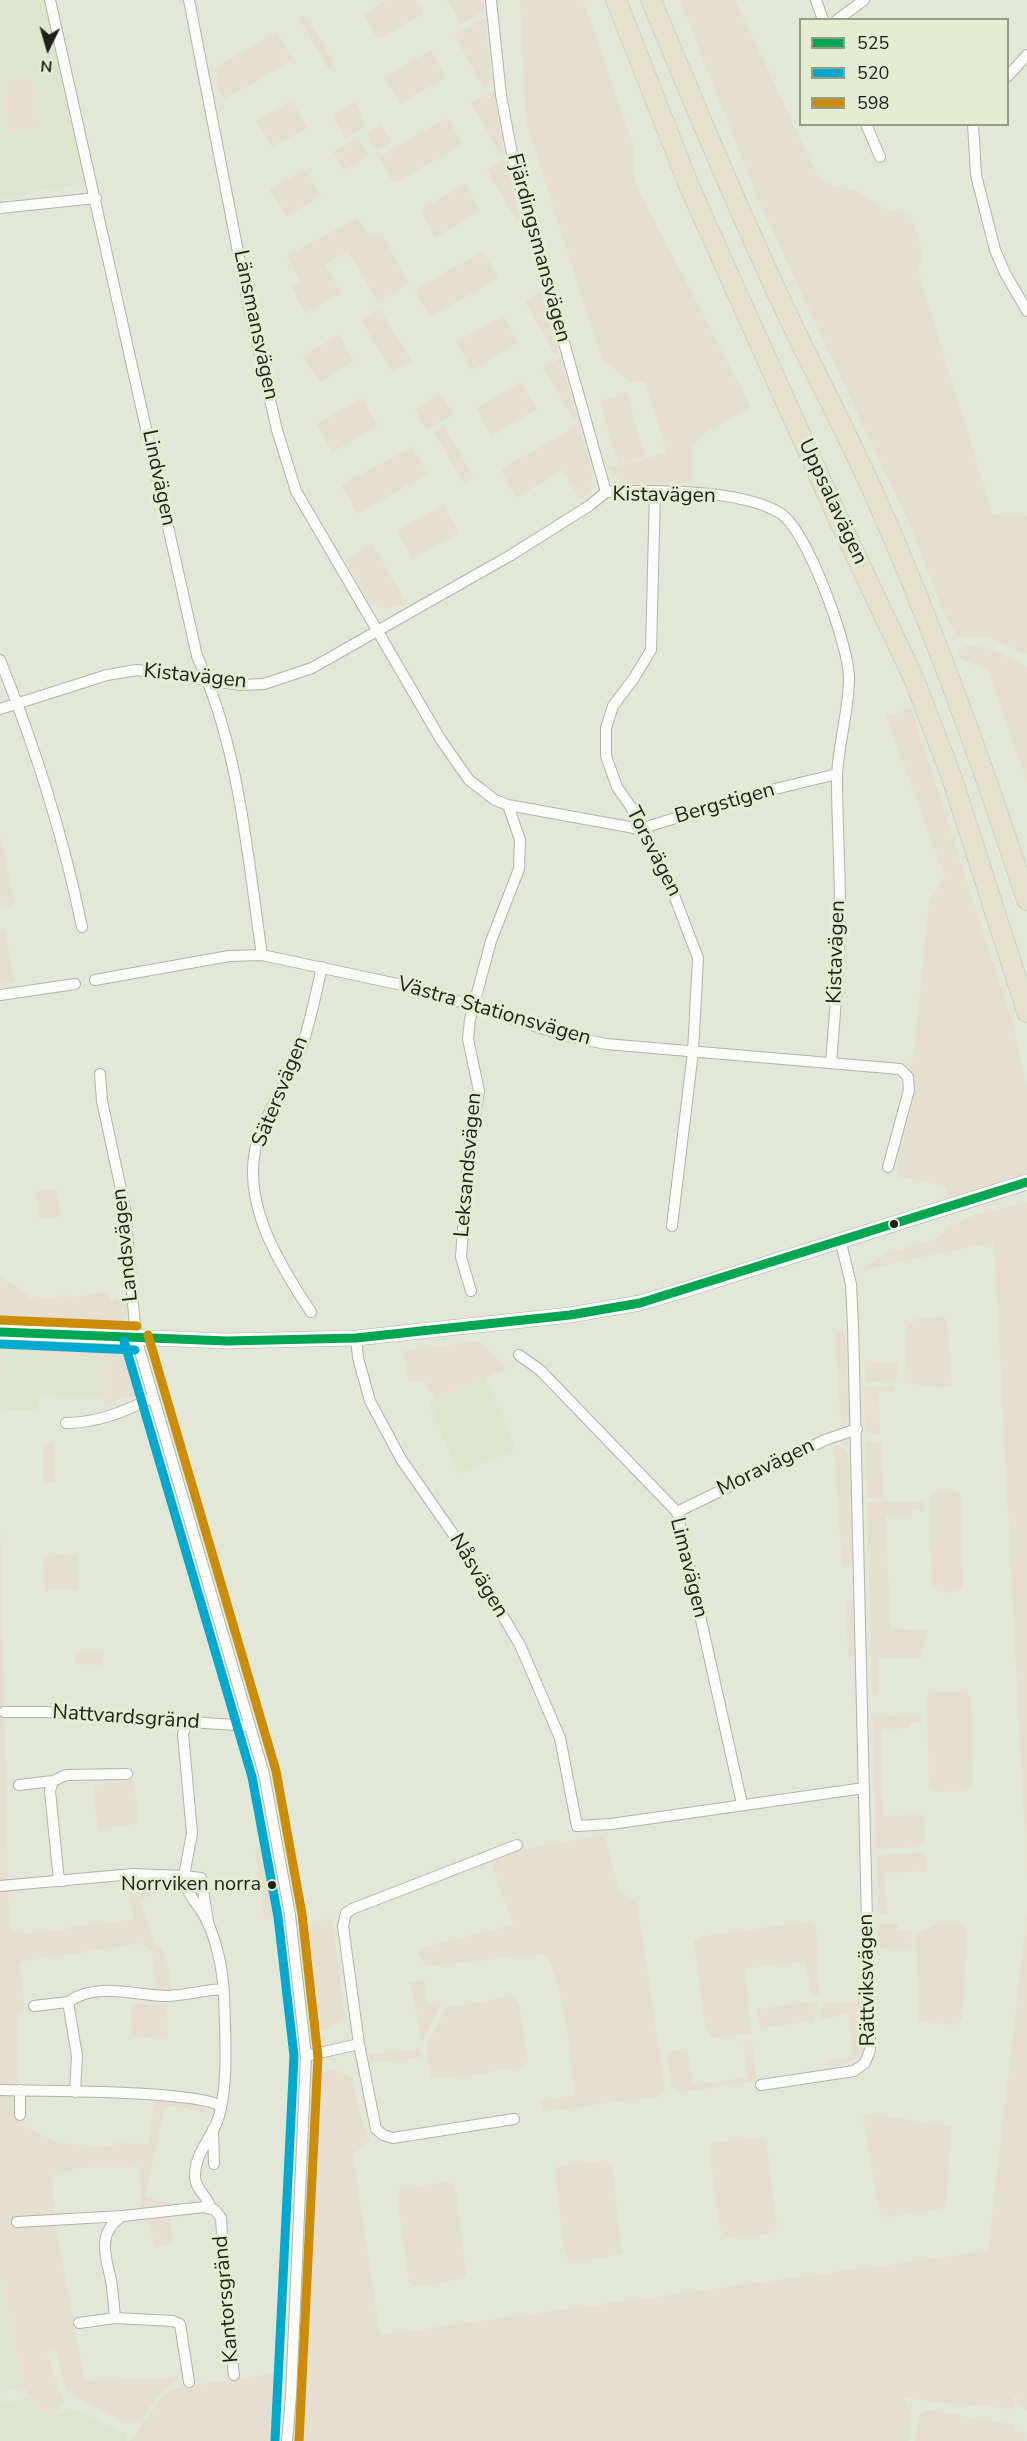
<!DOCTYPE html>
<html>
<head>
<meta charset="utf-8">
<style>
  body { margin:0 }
  #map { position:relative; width:1027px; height:2441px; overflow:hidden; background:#e2e7d8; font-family:"Nunito Sans",sans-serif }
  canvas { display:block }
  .legend { position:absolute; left:799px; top:18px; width:210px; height:108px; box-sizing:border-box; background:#e3edd2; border:2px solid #959c88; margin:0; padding:8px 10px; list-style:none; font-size:18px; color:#1f2218 }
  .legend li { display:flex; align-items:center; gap:12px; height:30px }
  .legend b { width:30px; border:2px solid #959c88 }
  .north { position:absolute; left:18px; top:18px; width:60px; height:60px; -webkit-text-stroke:4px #e3edd2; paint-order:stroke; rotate:185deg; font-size:16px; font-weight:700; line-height:24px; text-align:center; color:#1f2218 }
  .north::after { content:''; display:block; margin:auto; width:21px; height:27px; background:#1f2218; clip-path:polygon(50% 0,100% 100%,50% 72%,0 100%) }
</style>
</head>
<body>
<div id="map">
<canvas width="1027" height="2441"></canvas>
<ul class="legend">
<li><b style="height:8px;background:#00a651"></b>525</li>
<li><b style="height:8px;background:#00a9ce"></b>520</li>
<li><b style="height:8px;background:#cc8c05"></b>598</li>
</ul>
<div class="north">N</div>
</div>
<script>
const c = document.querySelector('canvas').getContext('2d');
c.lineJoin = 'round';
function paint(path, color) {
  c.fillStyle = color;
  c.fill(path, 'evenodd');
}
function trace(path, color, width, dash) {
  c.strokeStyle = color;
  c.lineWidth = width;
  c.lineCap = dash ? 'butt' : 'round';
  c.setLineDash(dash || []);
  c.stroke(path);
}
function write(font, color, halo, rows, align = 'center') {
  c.font = font + ' "Nunito Sans",sans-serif';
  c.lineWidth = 6;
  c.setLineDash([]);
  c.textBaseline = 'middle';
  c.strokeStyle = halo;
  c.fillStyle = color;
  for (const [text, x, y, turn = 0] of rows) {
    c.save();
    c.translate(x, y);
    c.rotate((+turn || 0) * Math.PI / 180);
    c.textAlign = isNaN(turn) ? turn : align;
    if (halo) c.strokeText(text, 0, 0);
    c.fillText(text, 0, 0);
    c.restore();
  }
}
paint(new Path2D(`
  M0 0H45L90 182 0 198Z
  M2 1350 40 1351V1355L105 1357 104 1397 40 1395 38 1411 0 1409Z
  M484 1377 516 1448 459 1474 429 1403Z
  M0 2276 23 2387 0 2393Z
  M32 2397 43 2412 53 2415 78 2410 125 2434 126 2441H0V2404Z`), '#dde6cc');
paint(new Path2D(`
  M386 0H416L424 13 378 40 363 14Z
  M447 0H483L485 11 461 23Z
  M520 0H583L633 144 635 184 751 407 703 434 692 446V482L622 485 610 468 667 453 645 382H632L603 361 526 123Z
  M680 0H735L820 181 859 192 883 208 911 216 923 252 918 271 993 515 1027 516V654L989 638H958L942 609 912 530 760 204Z
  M302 16 308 19 332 60 333 67 329 70 299 18Z
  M485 18 492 83 484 88 454 35Z
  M277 32 293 60 224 99 218 90 216 67Z
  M431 50 446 77 400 104 385 77Z
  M32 76 41 128 8 134 0 82Z
  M494 91 503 153 500 154 471 103Z
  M292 101 308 128 272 147 256 120Z
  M356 101 365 123 360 130 345 138 332 115Z
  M447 118 463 144 394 184 378 157Z
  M381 124 391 141 378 149 370 143 367 133Z
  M358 139 369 155 344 170 333 152Z
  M505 160 521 220 517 222 487 169Z
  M306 170 321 196 287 216 269 189Z
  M465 184 480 211 435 238 420 210Z
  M357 218 370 236 382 235 409 283 378 302 348 251 325 265 341 293 305 313 291 286 300 281 287 256Z
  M483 251 499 278 430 317 415 290Z
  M541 292 559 352 555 354 525 301Z
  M377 310 381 311 412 361 392 372 361 319Z
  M503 316 518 343 472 370 457 342Z
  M339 335 354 361 320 382 303 356Z
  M560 358 577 418 574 419 543 368Z
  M521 382 537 409 491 436 476 408Z
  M627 393 645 457 618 465 600 401Z
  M441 394 453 414 427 430 415 409Z
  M362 398 378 426 332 452 316 424Z
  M579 425C585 447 606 485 580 499L562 470 516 498 501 469Z
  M444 426 474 478 464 484 434 432Z
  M412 447 427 474 358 514 341 485Z
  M443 506 459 533 412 559 396 530Z
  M372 544 406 602C368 622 363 589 346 560Z
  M967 646 989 648 1027 666V781L988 670 960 658 958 650Z
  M911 708 1012 1021 1027 1089V1172L1004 1182 949 1199 946 1186 900 1177 898 1174C901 1161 895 1160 896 1151 899 1124 921 1097 909 1069L914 1054 929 902 945 878 885 712 895 714Z
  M0 835 14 900 12 908 0 903Z
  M5 929 14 981 0 984V930Z
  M56 1189 61 1216 40 1219 36 1192Z
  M1027 1202V1876L994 1242 861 1270 888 1253 940 1238C949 1218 1006 1208 1027 1202Z
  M0 1277 21 1289 32 1300 67 1295 68 1298 108 1292 110 1301 129 1297C128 1309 129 1321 115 1322L0 1318Z
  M943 1317 947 1321 952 1384 942 1387 904 1383 907 1325 916 1319Z
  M840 1330 844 1331 846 1338 849 1420 846 1426 841 1427 835 1331Z
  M478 1341 507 1368 435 1399 425 1381 409 1383 403 1351Z
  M0 1343 111 1347 125 1352 141 1384 134 1391 135 1396 104 1404 105 1357 40 1355 39 1351 2 1350 0 1384Z
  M864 1360 898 1363 897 1380 866 1382Z
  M864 1386H893L895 1391 879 1392 880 1433 876 1435 865 1431Z
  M866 1442H882L883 1498 867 1497Z
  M54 1444 55 1483 43 1482V1445Z
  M834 1445 844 1448 849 1456 852 1558 851 1564 842 1566Z
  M954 1491 958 1492 961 1500 963 1587C956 1594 938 1594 932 1587L929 1496 936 1492Z
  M867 1502H924V1511H912V1515L886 1516 890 1629 926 1630V1634L921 1658H877L879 1695H872Z
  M0 1523 9 1926 16 1932 26 1934 134 1919 127 1880H164L179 1884 139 1900 156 1946H161L168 1966 171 1993 157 1992 152 1951 140 1943 19 1962 25 2008 18 2012 17 2118 20 2124 57 2143 113 2147V2143L149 2144 154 2101 196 2104 208 2113 170 2106 165 2108 163 2115 145 2197 181 2206 142 2210 140 2167 78 2168 52 2175 54 2218 85 2382 140 2377H179L158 2395 141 2420 123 2421 74 2396 66 2388 55 2350 47 2352 58 2388 64 2401 53 2415 43 2412 23 2387 0 2276Z
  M77 1554 79 1589 45 1591 43 1556Z
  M852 1600 855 1654 849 1658 845 1601Z
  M75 1652 103 1653 102 1665 75 1664Z
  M936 1692H965L971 1698 973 1783 967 1791 935 1792 929 1789 927 1698 928 1694Z
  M909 1715 920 1718 922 1722H910L909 1728 881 1729 883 1816 924 1815 925 1840 920 1847 876 1849 873 1717Z
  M134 1780 139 1823 98 1829 93 1785Z
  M259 1829 267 1831 276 1879 273 1880 274 1887H278L282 1915 264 1920 255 1849 263 1848 261 1835H258L257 1830Z
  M604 1835 620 1893 637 1901 665 2090 659 2096 542 2112 541 2101 575 2095C571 2064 564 1973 543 1954L426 1966 418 1953 424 1947 513 1925 490 1860 513 1851Z
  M919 1853H923L927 1859 926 1871 884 1873 886 1914H878L877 1856Z
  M1027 1914V2411L1012 2393 1016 2407 1008 2409 904 2398 911 2414 909 2441H298L315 2077 318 2073 337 2070 352 2079 361 2119 369 2140 353 2155 380 2335 988 2251Z
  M326 1919H332L333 1924 345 2018 325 2030 313 2028 314 1995 308 1933 310 1925Z
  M811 1921 816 1927 819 1995H812L805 1961 745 1969 751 2033 711 2038 705 2026 694 1941 700 1937Z
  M940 1923 961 1924 967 1931 962 2019 957 2025 919 2022 916 1937 919 1932Z
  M878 1924H898V1930H911L912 1947 878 1948Z
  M424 1981 428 2004 442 2003 422 2042 410 1982Z
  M512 1996 519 2004 528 2062 519 2068 441 2079 431 2077 426 2045 447 2008Z
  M812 2002H819L813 2021 761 2028 756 2011 758 2009Z
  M824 2002H863C870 2034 869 2065 830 2067L827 2060 853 2056 849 2014 820 2019Z
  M131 2004H167L168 2036 132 2038Z
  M743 2040 751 2041 752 2044 757 2081 682 2092 671 2087 668 2053 687 2048 693 2085 748 2078Z
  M415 2049H418L421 2057 371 2064 369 2055Z
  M867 2114 951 2126 946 2206 941 2209 889 2217 880 2215 863 2118Z
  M757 2137 766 2140 777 2226 776 2230 769 2234 727 2238 721 2231 719 2222 709 2147 713 2143Z
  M606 2160 612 2166 622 2254 579 2261 569 2260 564 2250 555 2170 564 2165Z
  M445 2182 454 2184 456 2191 466 2274 464 2278 423 2287 413 2286 409 2281 397 2195 401 2189Z
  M170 2219 172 2245 155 2247 148 2220Z
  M275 2373 283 2374 278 2441H130L162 2398 173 2389Z
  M926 2410 1015 2425 1013 2430 1026 2433 1025 2441H915L920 2414Z`), '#e6dece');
const street = new Path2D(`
  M50 0 197 656C240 750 247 854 262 955
  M189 0 248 303 277 430 296 491 441 740 469 780 495 800 508 805 640 829 746 796 837 774
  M491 0 501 95 514 165 606 492
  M816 0 823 20
  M837 20 864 0
  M1008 76 1027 55
  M866 124 880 157
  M973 124 976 175 995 250 1005 273 1027 311
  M0 208 96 198
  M655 491 651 650 634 678 613 706 606 728V756L617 787 631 807 669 882 698 958 693 1052 672 1226
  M0 660C35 746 63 835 82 927
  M0 709 107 675 137 670 241 685 264 684 312 668 511 555 589 506 606 492C651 490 741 489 780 513 807 529 849 646 849 678 849 711 838 744 837 777 837 821 840 865 840 909 840 960 835 1012 831 1063
  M95 980 229 956 262 955 416 988 563 1035 606 1044 900 1069 908 1077 909 1090 888 1167
  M0 995 75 984
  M100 1074 102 1101 125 1208 136 1338 264 1774 290 1915 306 2056 291 2396 287 2441
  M471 1291 461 1257 468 1159 479 1091 468 1039 470 1019 491 941 519 869 520 840 508 805
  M311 1312C276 1260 233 1190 263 1126 275 1098 292 1072 303 1043 311 1019 316 993 322 967
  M356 1338 358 1358 370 1401 401 1459 460 1544 520 1645 560 1738 577 1826 611 1824 864 1788
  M519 1355 540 1370 677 1512 742 1804
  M66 1423C97 1423 125 1412 151 1398
  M677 1512 825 1440 857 1429
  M4 1712H46L249 1726
  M19 1785 53 1781
  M64 1881H59L50 1791 53 1781 66 1775 127 1774
  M0 1886 133 1874 184 1876 192 1833 183 1734 187 1722
  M209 1927 201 1878 184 1876C186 1893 194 1899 202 1912 216 1934 223 1970 224 1996 225 2030 229 2086 218 2119 211 2140 194 2154 195 2177 195 2190 209 2197 211 2209
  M34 2006 68 2002
  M306 2056 359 2044
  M761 2085 854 2071 865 2063 870 2050 853 1326 851 1284 841 1243
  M0 2090C39 2091 195 2090 221 2106
  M75 2092 77 2056 68 2002C97 1981 136 1996 168 1996 187 1995 205 1990 223 1989
  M20 2115V2090
  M514 2119 393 2138 383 2135 376 2129 359 2044 343 1926 346 1913 352 1909 517 1845
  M213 2129 214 2164
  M17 2222 123 2216 204 2207 215 2210 221 2218 227 2318 234 2375
  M115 2318C114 2306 113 2293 111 2280 105 2255 97 2233 122 2216
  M79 2323 115 2318 173 2321 180 2324 189 2382`);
const secondary = new Path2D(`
  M0 1332 227 1341 356 1338 570 1315 640 1303 687 1289 1027 1182`);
const highway = new Path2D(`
  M616 0 690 188 837 516 914 679 952 778 1027 1012
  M651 0C693 101 735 202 781 301 813 370 849 436 879 505 936 634 983 766 1027 900`);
trace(street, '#b1b5a9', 12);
trace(secondary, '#b1b5a9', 16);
trace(highway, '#bfc2ba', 21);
trace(street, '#fbfbf9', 10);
trace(secondary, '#fbfbf9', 15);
trace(highway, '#e5e1cd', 20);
trace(new Path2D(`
  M0 1332 227 1341 356 1338 570 1315 640 1303 1027 1182`), '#00a651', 9);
trace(new Path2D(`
  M124 1341 252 1777 278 1917 294 2056 275 2440
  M0 1344 135 1350`), '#00a9ce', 9);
trace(new Path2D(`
  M1 1320 137 1326
  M148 1335 276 1771 302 1914 318 2057 299 2441`), '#cc8c05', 9);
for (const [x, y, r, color] of [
  [894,1224,5,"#1f2218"],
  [272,1885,5,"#1f2218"]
]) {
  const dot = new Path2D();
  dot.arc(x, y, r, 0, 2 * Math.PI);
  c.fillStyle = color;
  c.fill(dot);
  trace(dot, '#e3edd2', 2);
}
write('20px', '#1f2218', '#e3edd2', [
  ["Norrviken norra",261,1885]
], 'right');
write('21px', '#1f2218', '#e3edd2', [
  ["Fjärdingsmansvägen",538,248,75],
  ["Länsmansvägen",255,325,78],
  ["Lindvägen",158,478,78],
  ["Kistavägen",664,496,1],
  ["Uppsalavägen",832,502,65],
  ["Kistavägen",195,677,6],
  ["Bergstigen",725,804,-16],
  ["Torsvägen",653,852,63],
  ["Kistavägen",837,952,-88],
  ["Västra Stationsvägen",494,1012,16],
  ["Sätersvägen",281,1092,-68],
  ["Leksandsvägen",469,1165,-85],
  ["Landsvägen",126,1245,-96],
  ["Moravägen",766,1468,-26],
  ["Limavägen",688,1568,76],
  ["Nåsvägen",478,1576,59],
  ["Nattvardsgränd",126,1718,4],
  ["Rättviksvägen",868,1980,-91],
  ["Kantorsgränd",227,2299,-95]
]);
</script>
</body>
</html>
